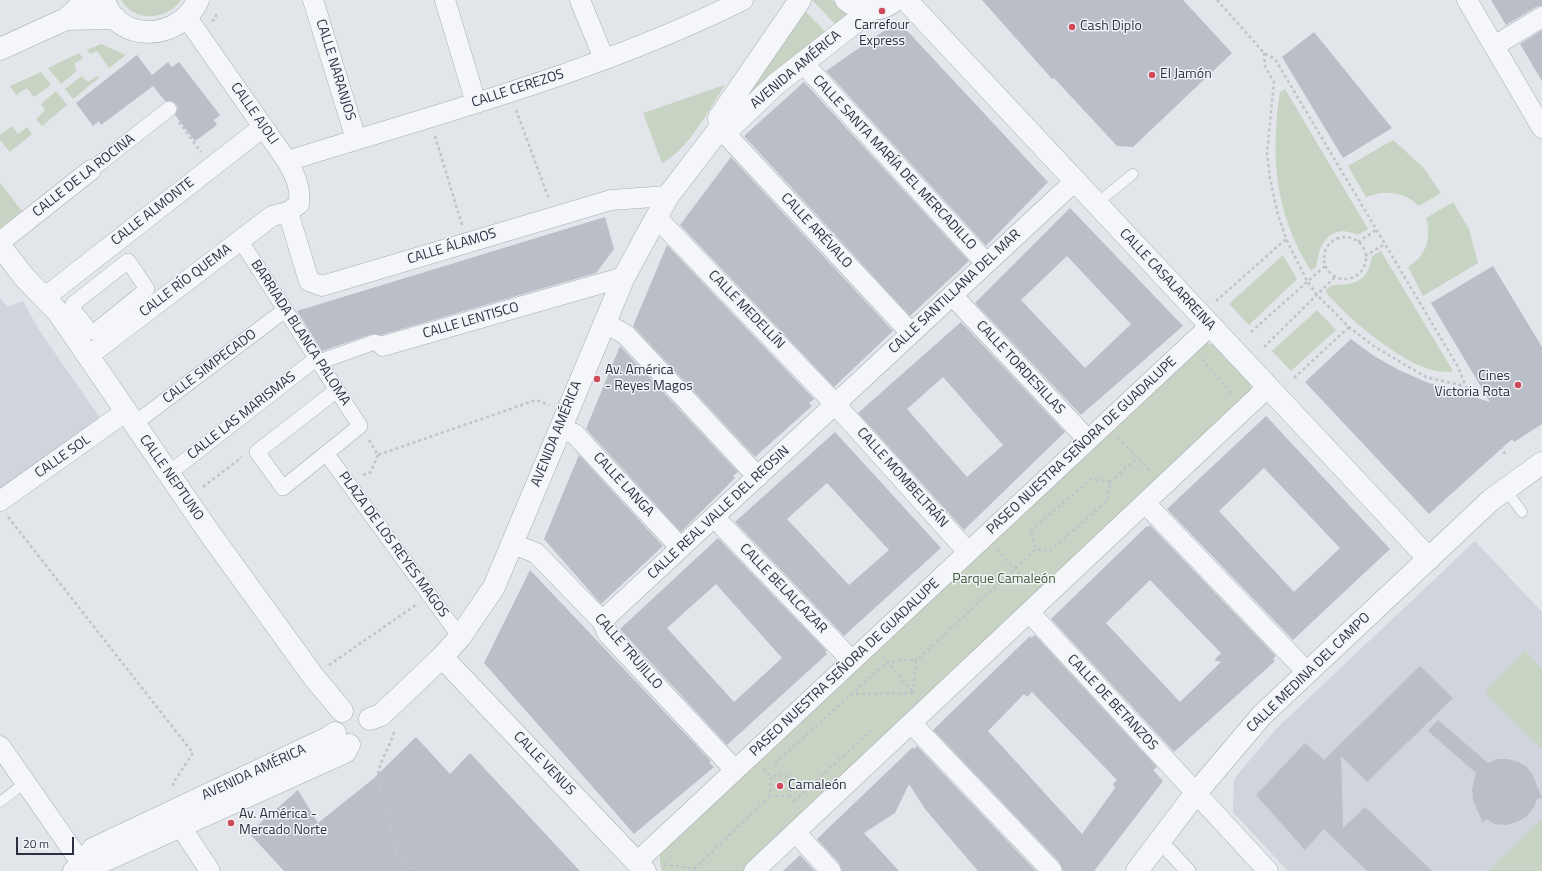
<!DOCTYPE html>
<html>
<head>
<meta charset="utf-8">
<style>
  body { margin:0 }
  #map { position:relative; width:1542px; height:871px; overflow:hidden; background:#e2e5ea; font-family:"Titillium Web",sans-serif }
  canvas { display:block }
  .scale { position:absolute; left:16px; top:837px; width:58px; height:18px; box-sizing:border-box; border:2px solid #2a3242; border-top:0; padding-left:5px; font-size:12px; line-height:14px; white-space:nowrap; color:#2a3242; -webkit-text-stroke:3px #f2f4f8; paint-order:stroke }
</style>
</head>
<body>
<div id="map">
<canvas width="1542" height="871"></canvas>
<div class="scale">20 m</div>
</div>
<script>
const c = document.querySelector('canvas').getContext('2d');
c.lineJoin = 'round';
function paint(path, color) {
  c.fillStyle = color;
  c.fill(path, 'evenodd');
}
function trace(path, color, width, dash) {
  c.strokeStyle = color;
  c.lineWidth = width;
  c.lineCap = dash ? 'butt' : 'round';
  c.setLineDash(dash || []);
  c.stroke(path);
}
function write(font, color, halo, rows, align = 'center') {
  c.font = font + ' "Titillium Web",sans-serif';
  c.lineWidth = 3;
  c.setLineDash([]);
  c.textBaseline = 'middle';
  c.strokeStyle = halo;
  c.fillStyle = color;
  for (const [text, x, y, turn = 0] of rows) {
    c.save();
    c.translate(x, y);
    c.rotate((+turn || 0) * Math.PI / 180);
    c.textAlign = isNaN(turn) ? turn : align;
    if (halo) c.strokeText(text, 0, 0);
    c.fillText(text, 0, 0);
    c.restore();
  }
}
paint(new Path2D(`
  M0 298 8 307 23 301 39 330 100 418 0 490Z
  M1475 541 1542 612V871H1288L1233 812 1234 779 1276 729Z`), '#d0d4dc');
paint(new Path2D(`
  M121 0H181C167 20 135 23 121 0Z
  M812 0H832L848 14 836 25Z
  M802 8 827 33 730 120Z
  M101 44 126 55 109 68 97 51 90 54 87 50Z
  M79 53 83 58 74 64 77 71 61 84 48 68Z
  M41 72 51 85 34 97 27 88 16 95 10 86Z
  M82 76 88 82 97 76 99 78 73 99 65 89Z
  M725 85C708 111 689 149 662 163L643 113Z
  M1285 89 1368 229 1358 235C1332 223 1319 241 1317 265L1311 271C1275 214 1270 157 1280 92Z
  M56 91 67 105 42 126 36 119 45 110 41 104Z
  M12 126 18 134 27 127 32 134 10 152 0 140V135Z
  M1393 140 1423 167 1441 193 1419 206C1403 191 1386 190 1366 197L1348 166Z
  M0 183 22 211 0 228Z
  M1453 202 1469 229 1478 263 1423 296 1408 267C1426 256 1432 238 1426 218Z
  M1381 251 1453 371C1417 380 1346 317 1325 291L1332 285C1355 285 1368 282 1372 256Z
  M1283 255 1297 279 1249 325 1229 304Z
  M1317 310 1336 330 1291 371 1272 351Z
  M1207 343 1215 345 1250 382 1251 391 746 871H662L660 864V852L1198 345Z
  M1525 651 1542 669V749L1485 692Z
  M1542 819V871H1488Z`), '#c7d4c3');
paint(new Path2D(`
  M982 0H1183L1232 53 1133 147 1117 146 1054 78 1052 79Z
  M1491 0H1542V6L1536 7 1506 25Z
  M898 21 1048 182 986 246 826 71Z
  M1542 30V81L1520 44Z
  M1314 32 1392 128 1343 158 1282 57Z
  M137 55 152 75 168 62 172 67 179 62 220 115 214 120 217 125 195 141 175 115 178 108 176 104 172 101H165L153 86 101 125 99 121 93 126 76 103Z
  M804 82 969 261 910 316 744 136Z
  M731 157 893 331 834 387 680 225Z
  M1070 208 1183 326 1081 415 975 303ZM1067 256 1131 324 1085 368 1021 300Z
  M605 217 614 249 596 273 381 335 372 334 322 351 297 311Z
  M667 245 814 399 809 403 812 406 755 457 633 326Z
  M1493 266 1542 347V424L1514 442 1512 439 1429 514 1305 382 1351 339 1374 356 1399 370 1426 382 1490 402 1431 303Z
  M961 322 1065 432 964 530 858 413ZM943 377 1003 445 967 477 907 409Z
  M620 346 738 472 733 476 735 478 681 532 586 429Z
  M1266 416 1390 549 1293 640 1167 509ZM1264 468 1340 548 1294 592 1219 511Z
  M835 432 941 548 844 636 735 522ZM827 483 889 550 849 585 787 519Z
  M579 455 663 546 601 604 544 539Z
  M1150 525 1276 656 1273 659 1275 661 1174 752 1051 619 1147 526 1148 527ZM1150 580 1221 653 1214 660 1221 662 1180 702 1106 623Z
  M718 538 827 651 825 652 827 654 727 745 620 629ZM716 584 782 658 734 702 667 628Z
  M530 570 711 761 709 762 714 767 634 834 484 663Z
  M1035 635 1157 767 1153 770 1163 781 1094 871H1063L1060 863 933 730 1030 636 1031 638ZM1032 692 1117 780 1113 784 1115 788 1082 834 988 731 1024 694 1027 697Z
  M1420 666 1453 698 1367 782 1341 756 1343 828 1365 807 1432 871H1367L1324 829 1305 850 1256 795 1305 743 1324 760Z
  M1438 720 1488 763 1497 759H1508L1518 762 1527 767 1533 776 1542 798 1537 799 1534 807 1527 816 1517 822 1507 825 1495 824 1486 819 1483 823 1473 800 1472 789 1476 773 1428 731Z
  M416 737 450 774 470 753 580 871H284L249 833 298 790 318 823 373 779Z
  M917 746 1036 871H978L925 809 909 784 895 813 864 833 899 871H842L839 863 817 839 913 747 914 749Z
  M800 855 815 871H783Z`), '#b9bec7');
const service = new Path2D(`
  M1096 204 1133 174
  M1506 490 1522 512
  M0 802 26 782`);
const pedestrian = new Path2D(`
  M91 170 169 109
  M240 240 360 426 283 488 257 452 337 390
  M128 261 147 289 94 332H91L72 308 73 304Z
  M319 362 375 342 383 346
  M134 424 285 310
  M326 453 460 637
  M168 474 317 358
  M1160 841 1188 871`);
const minor = new Path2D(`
  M313 0 356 139
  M445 0 476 103
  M580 0 604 59
  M1467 0 1542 128
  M1494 46 1542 17
  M802 62 986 263
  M720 128 911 333
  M287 161C441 113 598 72 743 0
  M288 212 309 281 322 286 611 200 668 196
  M656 217 835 404 968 552
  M0 242 91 170
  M952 295 1088 440
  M44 298 263 127
  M604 322 626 335 758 477
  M383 346 624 277
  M88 356 272 216 288 212 299 204C301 187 295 175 287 161L187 18
  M560 428 575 434 583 443 681 548
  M0 501 125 412
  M1145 503 1307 672
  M714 517 852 661
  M513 544 536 553 602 621 608 634 735 770
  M1029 612 1268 871
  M602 621 1075 181
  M911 723 1052 871
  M0 746 82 864
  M173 812 181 827 210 871
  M795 832 831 871
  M637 862 1210 326
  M754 871 1268 387`);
const tertiary = new Path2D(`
  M104 0C118 45 181 40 198 0
  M846 0C860 12 882 12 895 0
  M906 0 1429 559
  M66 19 115 18
  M0 49 66 19 87 0
  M720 128 719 118 800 0
  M0 246 25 278 58 312 208 531 313 676 342 711
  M442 657 645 871
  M370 719 381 715 442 657 460 637 494 587 624 277 668 196 720 128 731 127 776 84 872 9
  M82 864 99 863 345 752 349 745
  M74 871 82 864 93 849 328 738 335 733
  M1137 871 1196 793 1262 715 1491 500 1542 463`);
trace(service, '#a7acb4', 11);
trace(pedestrian, '#a7acb4', 16);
trace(minor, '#a7acb4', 21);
trace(tertiary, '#a7acb4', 23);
trace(new Path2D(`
  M1217 0 1264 53 1275 59 1458 367 1468 392
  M212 21 216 18V12
  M1264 53 1265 66 1274 82 1267 153 1270 179 1277 211 1286 239 1307 281 1317 295 1349 327 1375 347 1426 377 1464 386
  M516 110 549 199
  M179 122 201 152
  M435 136 462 225
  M1324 258a21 21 0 1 1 42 0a21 21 0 1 1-42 0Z
  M1358 242 1376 230
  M1365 256 1385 244
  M1216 301 1286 239
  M1251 332 1325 266
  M1264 347 1335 277
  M1202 359 1233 395
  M1294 378 1349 327
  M1494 436 1505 454
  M1118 438 1151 472
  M369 440 378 455 536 400 549 405
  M363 475 371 472 378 455
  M1110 482 1091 479 1030 531 1036 549 1050 551 1107 501 1110 482 1137 458
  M203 487 242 457
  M8 517 193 753 173 783 174 788
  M997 550 1030 585
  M883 657 914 693
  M329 665 416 605
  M913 693 916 661 1036 549
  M850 694 913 693
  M394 732C390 748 379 760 378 777L397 854 412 871
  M775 763 887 662 917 659
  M764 769 771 776
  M790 796H770L771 776H790V796L794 801
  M794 801 872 730
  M664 864 694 869 696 871
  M694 869 770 796`), '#c0c3c9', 2.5, [3, 3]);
trace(service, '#f5f6f9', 10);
trace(pedestrian, '#f5f6f9', 15);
trace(minor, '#f5f6f9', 20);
trace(tertiary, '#f5f6f9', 22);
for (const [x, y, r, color] of [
  [882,11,4,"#ce4959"],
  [1072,27,4,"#ce4959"],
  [1152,75,4,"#ce4959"],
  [597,379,4,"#ce4959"],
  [1518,385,4,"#ce4959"],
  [780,786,4,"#ce4959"],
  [231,823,4,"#ce4959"]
]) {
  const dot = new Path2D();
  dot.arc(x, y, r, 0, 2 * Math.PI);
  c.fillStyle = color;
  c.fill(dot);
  trace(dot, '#f2f4f8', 1.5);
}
write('14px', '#2a3242', '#f2f4f8', [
  ["Carrefour",882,26,"center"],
  ["Express",882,42,"center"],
  ["Cash Diplo",1080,27],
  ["El Jamón",1160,75],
  ["Av. América",605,371],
  ["- Reyes Magos",605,387],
  ["Cines",1510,377,"right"],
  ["Victoria Rota",1510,393,"right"],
  ["Camaleón",788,786],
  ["Av. América -",239,815],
  ["Mercado Norte",239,831]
], 'left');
write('14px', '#2a3242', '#f2f4f8', [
  ["CALLE NARANJOS",335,70,73],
  ["AVENIDA AMÉRICA",796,70,-40],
  ["CALLE CEREZOS",518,89,-18],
  ["CALLE AJOLI",254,114,55],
  ["CALLE SANTA MARÍA DEL MERCADILLO",894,163,47],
  ["CALLE DE LA ROCINA",84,176,-38],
  ["CALLE ALMONTE",153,212,-38],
  ["CALLE ARÉVALO",816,231,47],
  ["CALLE ÁLAMOS",452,247,-17],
  ["CALLE CASALARREINA",1167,280,47],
  ["CALLE RÍO QUEMA",186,281,-37],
  ["CALLE SANTILLANA DEL MAR",955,292,-43],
  ["CALLE MEDELLÍN",746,310,46],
  ["CALLE LENTISCO",471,321,-16],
  ["BARRIADA BLANCA PALOMA",300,333,57],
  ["CALLE SIMPECADO",210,367,-37],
  ["CALLE TORDESILLAS",1020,368,47],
  ["CALLE LAS MARISMAS",242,416,-38],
  ["AVENIDA AMÉRICA",557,434,-68],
  ["PASEO NUESTRA SEÑORA DE GUADALUPE",1082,446,-43],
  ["CALLE SOL",63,457,-35],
  ["CALLE NEPTUNO",171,478,55],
  ["CALLE MOMBELTRÁN",902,478,48],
  ["CALLE LANGA",623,485,47],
  ["CALLE REAL VALLE DEL REOSIN",719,513,-43],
  ["PLAZA DE LOS REYES MAGOS",393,545,54],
  ["CALLE BELALCAZAR",783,589,46],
  ["CALLE TRUJILLO",628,652,49],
  ["PASEO NUESTRA SEÑORA DE GUADALUPE",845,668,-43],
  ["CALLE MEDINA DEL CAMPO",1309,673,-44],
  ["CALLE DE BETANZOS",1112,703,47],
  ["CALLE VENUS",544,764,46],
  ["AVENIDA AMÉRICA",254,773,-25]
]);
write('14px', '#3e5e38', '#f2f4f8', [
  ["Parque Camaleón",1004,580]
]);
</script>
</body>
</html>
